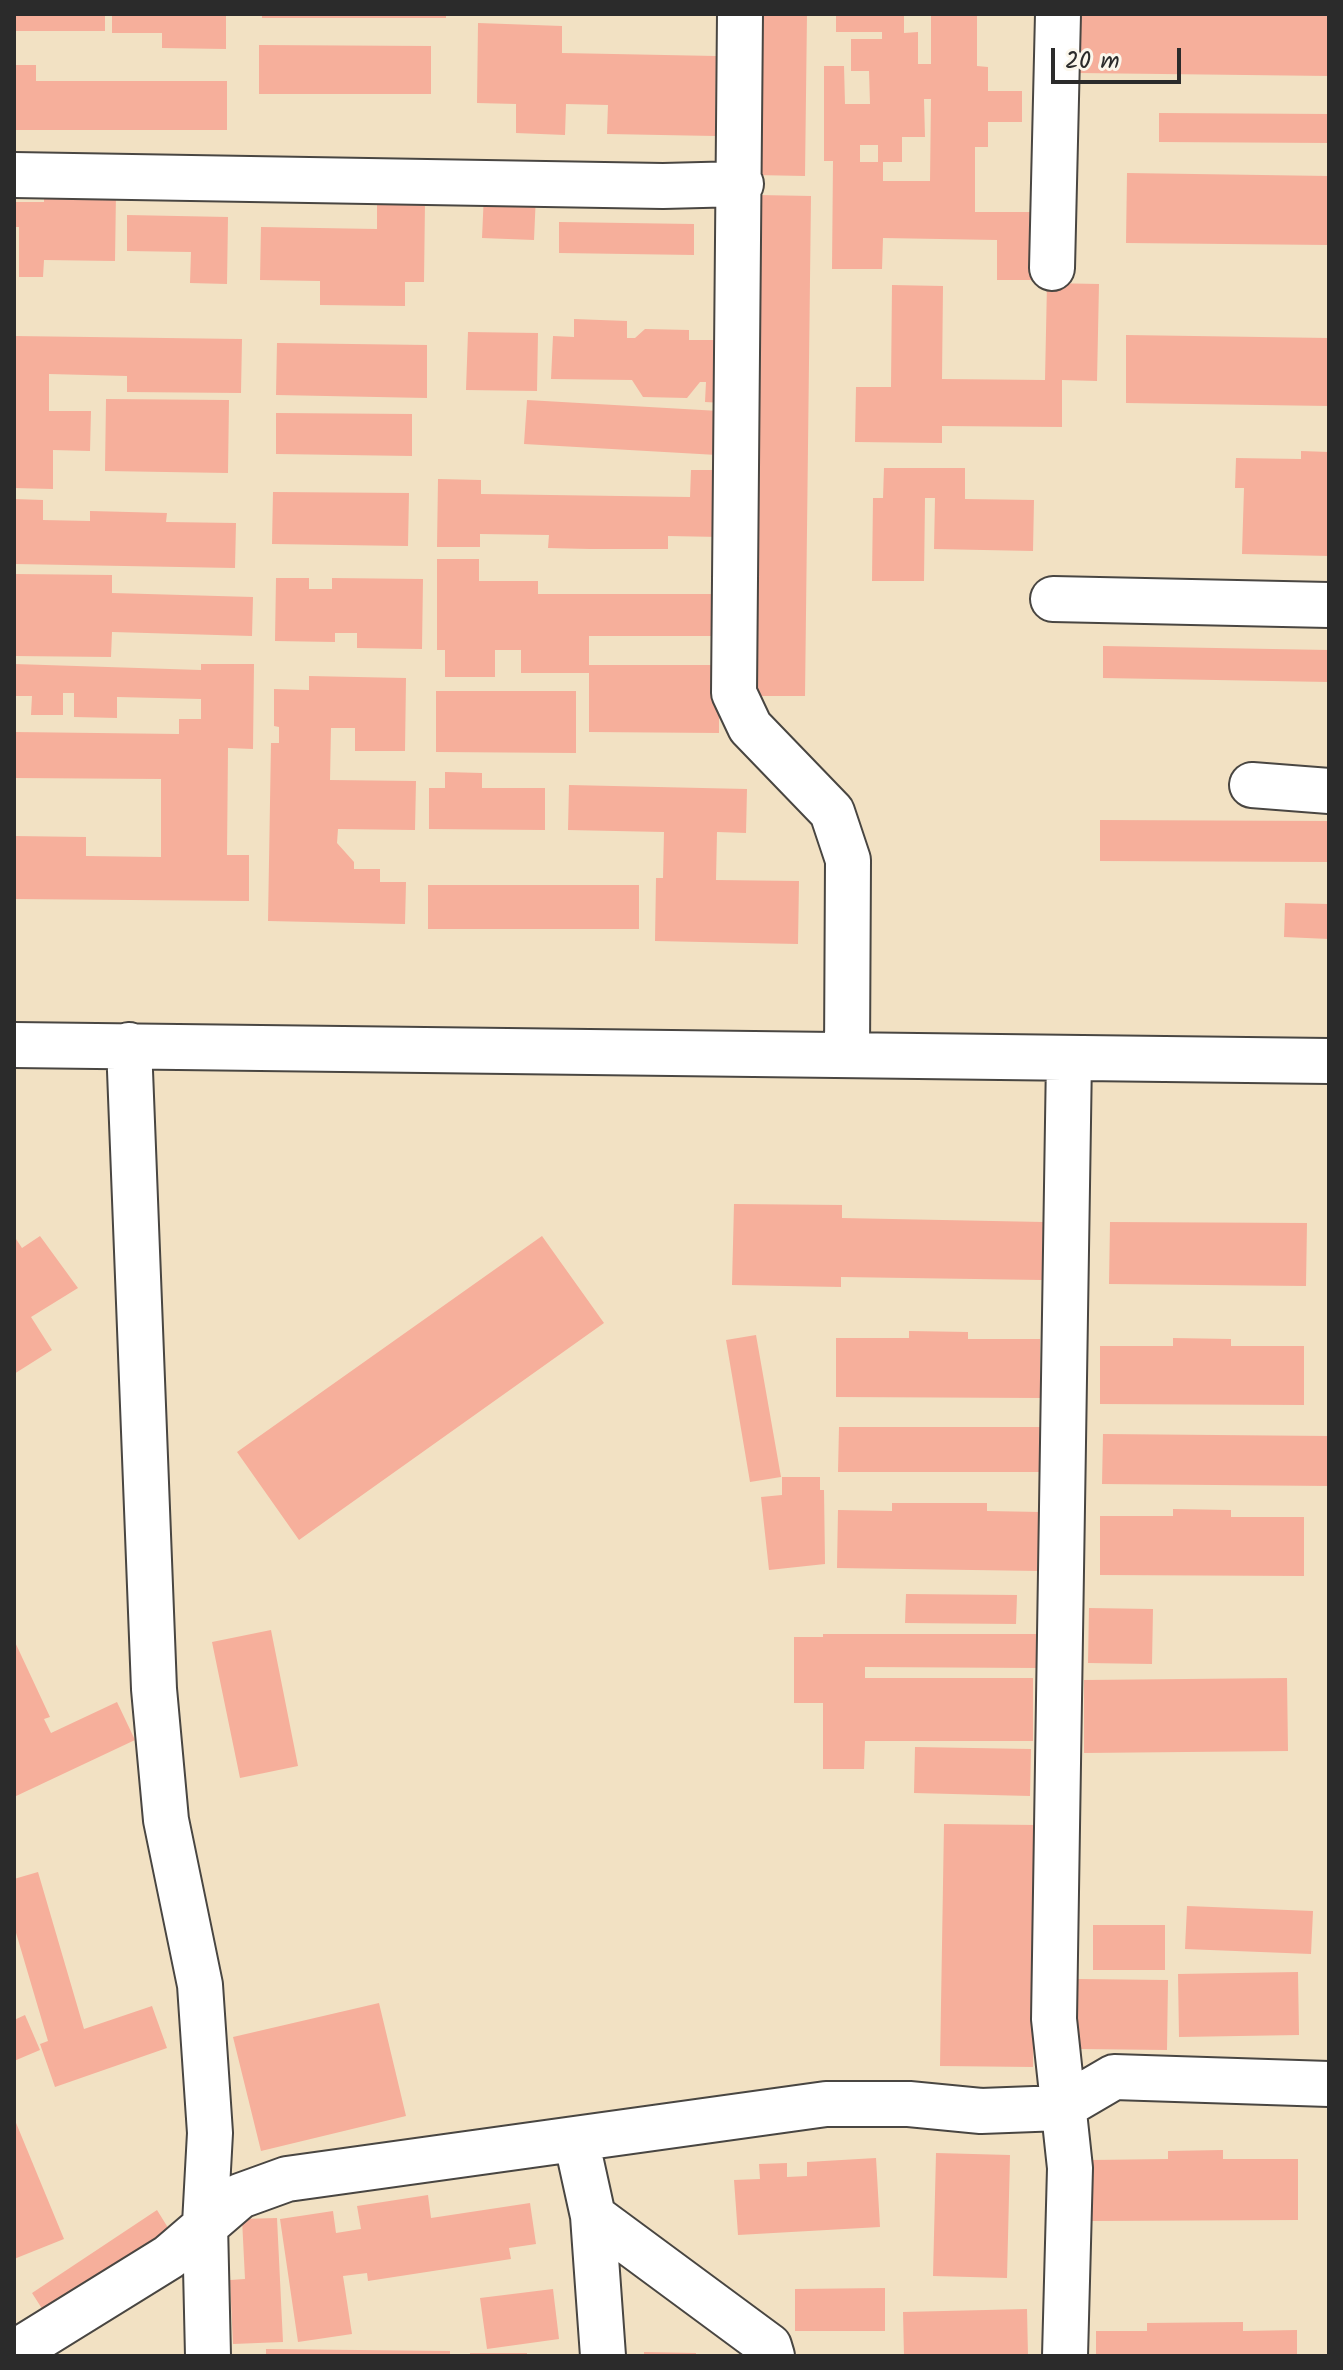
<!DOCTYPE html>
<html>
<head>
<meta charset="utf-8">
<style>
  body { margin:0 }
  #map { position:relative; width:1343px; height:2370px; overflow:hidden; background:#f2e1c3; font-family:Kalam,sans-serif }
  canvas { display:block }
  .frame { position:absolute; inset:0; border:16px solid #2b2b2b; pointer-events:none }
  .scale { position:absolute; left:1051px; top:48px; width:130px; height:36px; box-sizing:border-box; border:4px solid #2b2b2b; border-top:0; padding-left:10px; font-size:24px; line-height:28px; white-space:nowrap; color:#2b2b2b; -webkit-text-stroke:6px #fbf7ec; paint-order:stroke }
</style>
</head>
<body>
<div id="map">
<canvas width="1343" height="2370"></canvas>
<div class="frame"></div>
<div class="scale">20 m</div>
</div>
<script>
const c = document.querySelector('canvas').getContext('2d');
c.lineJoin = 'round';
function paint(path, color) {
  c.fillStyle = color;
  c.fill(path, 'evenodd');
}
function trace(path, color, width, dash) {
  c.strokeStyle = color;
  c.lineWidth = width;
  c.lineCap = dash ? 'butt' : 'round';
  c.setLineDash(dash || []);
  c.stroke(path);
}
paint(new Path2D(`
  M14 14H105V31H14Z
  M112 14H226V49L162 48V33H112Z
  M262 14H446V18H262Z
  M757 14H807L805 176 755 175Z
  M836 14H904V33L918 32V64H931V14H977V66L988 67V91H1022V122H988V147H975V212H1034V280H997V240L883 238 882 269H832L833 161H824V66H844L845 104H870L869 71H851V39H882V32H836ZM924 99H931L930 181H883V162H902V137H925ZM860 145H878V162H860Z
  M1080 14H1329V76L1079 73Z
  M478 23 562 26V53L716 56 715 136 607 134 608 105 566 104 565 135 516 133V104L477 103Z
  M259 45 431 46V94H259Z
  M14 65H36V81H227V130H14Z
  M1159 113 1329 114V143L1159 142Z
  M1127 173 1329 176V245L1126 243Z
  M44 191 116 192 115 261 44 260 43 277H19V227H14V202H44Z
  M484 193 536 194 534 240 482 238Z
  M759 195 811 196 805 696H754Z
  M377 202H425L424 282H405V306L320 305V281L260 280 261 227 377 229Z
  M127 215 228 217 227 284 190 283 191 252 127 251Z
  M559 222 694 224V255L559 253Z
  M1047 283 1099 284 1097 381 1062 380V427L942 426V443L855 442 856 387H891L892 285 943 286 942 379 1045 380Z
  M574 319 627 321V338H635L645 329 689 330V340H726L724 403 705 402 706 382H700L687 398 643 397 632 380 551 379 553 336 574 337Z
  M468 332 538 333 537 391 466 390Z
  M1126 335 1329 338V406L1126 403Z
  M14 336 242 339 241 393 127 392V376L49 374V411H91L90 451 53 450V489L14 488Z
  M277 343 427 345V398L276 395Z
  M106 399 229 400 228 473 105 471Z
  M527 400 719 411 717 455 524 444Z
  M276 413 412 414V456L276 454Z
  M1301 451 1329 452V556L1242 554 1244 488H1235L1236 458 1301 459Z
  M884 468H965V499L1034 500 1033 551 934 549 935 498H925L924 581H872L873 498H883Z
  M691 470H721L720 537 668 536V549H590L548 548 549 535 480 534V547H437L438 479 481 480V494L690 497Z
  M273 492 409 493 408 546 272 544Z
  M14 499 43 500V520L90 521V511L167 513 166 522 236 523 235 568 14 564Z
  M437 559H479V581H538V594H716V636H589V665H719V733L589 732V673H521V650H495V677H445V650H437Z
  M14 574 112 575V593L253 597 252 636 112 632 111 657 14 656Z
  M276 578H309V589H332V578L423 579 422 649 357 648V633H335V642L275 641Z
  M1103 646 1329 650V682L1103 678Z
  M14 664 201 670V664H254L253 749 228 748 227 855H249V901L14 899V836L86 837V856L161 857V779L14 778V732L179 734V719H201V699L117 697V718L74 717V693H63V715H31L32 696H14Z
  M309 676 406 678 405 751H355V728H331L330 780 416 781 415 830 338 829 337 843 354 862V869H380V882H406L405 924 268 921 271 743H279V727L274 726V689L309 690Z
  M436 691H576V753L436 752Z
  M445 772 482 773V788H545V830L429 829V788H445Z
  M569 785 747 789 746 833 717 832 716 880 799 881 798 944 655 941 656 878H663L664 832 568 830Z
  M1100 820 1329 821V862L1100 861Z
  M428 885H639V929H428Z
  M1285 903 1329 904V939L1284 937Z
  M734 1204 842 1205V1218L1043 1222 1042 1280 841 1277V1287L732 1285Z
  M1110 1222 1307 1223 1306 1286 1109 1284Z
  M14 1236 22 1248 40 1236 78 1288 31 1317 52 1350 14 1374Z
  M542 1236 604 1323 299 1540 237 1452Z
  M909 1331 968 1332V1339H1040V1398L836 1397V1338H909Z
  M756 1335 781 1477 750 1482 726 1340Z
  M1173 1338 1231 1339V1346H1304V1405L1100 1404V1346H1173Z
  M839 1427H1041V1472H838Z
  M1103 1434 1329 1436V1486L1102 1484Z
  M782 1477H820V1490H824L825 1564 769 1570 761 1497 782 1495Z
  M892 1503H987V1511L1041 1512 1040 1571 837 1568 838 1510 892 1511Z
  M1173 1509 1231 1510V1517H1304V1576L1100 1575V1516H1173Z
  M906 1594 1017 1595 1016 1624 905 1623Z
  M1089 1608 1153 1609 1152 1664 1088 1663Z
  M271 1630 298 1766 240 1778 212 1642Z
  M823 1634H1039V1668L865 1667V1678H1033V1741H865L864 1769H823V1703H794V1637H823Z
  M14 1640 50 1717 44 1719 51 1733 117 1702 135 1740 14 1797Z
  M1287 1678 1288 1751 1084 1753V1680Z
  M915 1747 1031 1749 1030 1796 914 1793Z
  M944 1824 1037 1825 1033 2067 940 2066Z
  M38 1872 84 2029 152 2006 167 2048 55 2087 40 2044 48 2041 14 1926V1879Z
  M1187 1906 1313 1911 1311 1954 1185 1949Z
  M1093 1925H1165V1970H1093Z
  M1298 1972 1299 2035 1179 2037 1178 1974Z
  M1078 1979 1168 1980 1167 2050 1078 2049Z
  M379 2003 406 2116 261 2151 233 2037Z
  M25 2015 40 2050 14 2061V2020Z
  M14 2118 64 2239 14 2259Z
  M1223 2150V2159H1298V2220L1092 2221V2160L1168 2159V2151Z
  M936 2153 1010 2155 1007 2278 933 2276Z
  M876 2158 880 2227 738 2235 734 2180 760 2179 759 2164 787 2163V2177L807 2176V2162Z
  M428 2195 431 2218 530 2203 536 2244 509 2248 511 2259 368 2281 367 2273 343 2276 352 2334 298 2342 280 2219 333 2211 336 2233 361 2229 357 2206Z
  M157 2210 175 2239 48 2318 32 2293Z
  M277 2218 283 2342 233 2344 230 2280 245 2279 242 2219Z
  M885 2288V2331H795V2289Z
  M553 2289 559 2339 487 2349 480 2298Z
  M1027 2309 1028 2356H904L903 2312Z
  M1243 2322V2331L1297 2330V2356H1096V2331H1147V2323Z
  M266 2349 450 2351V2356H266Z
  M644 2352 696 2353V2356H644Z
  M470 2353H527V2356H470Z`), '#f6af9b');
const minor = new Path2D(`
  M740 14 734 693 750 727 832 812 848 860 847 1055
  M14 175 663 186 741 184
  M1052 268 1058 14
  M1053 599 1329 605
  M1252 785 1329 791
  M14 1045 1329 1061
  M129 1045 154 1689 166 1820 200 1985 210 2133 205 2224 208 2356
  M576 2139 593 2216 603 2356
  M593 2216 769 2346 772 2356
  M14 2353 169 2257 240 2196 287 2179 826 2104H909L981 2111 1061 2108 1114 2077 1329 2084
  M1065 2356 1070 2168 1054 2019 1069 1058`);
trace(minor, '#494642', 48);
trace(minor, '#fff', 44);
</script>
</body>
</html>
